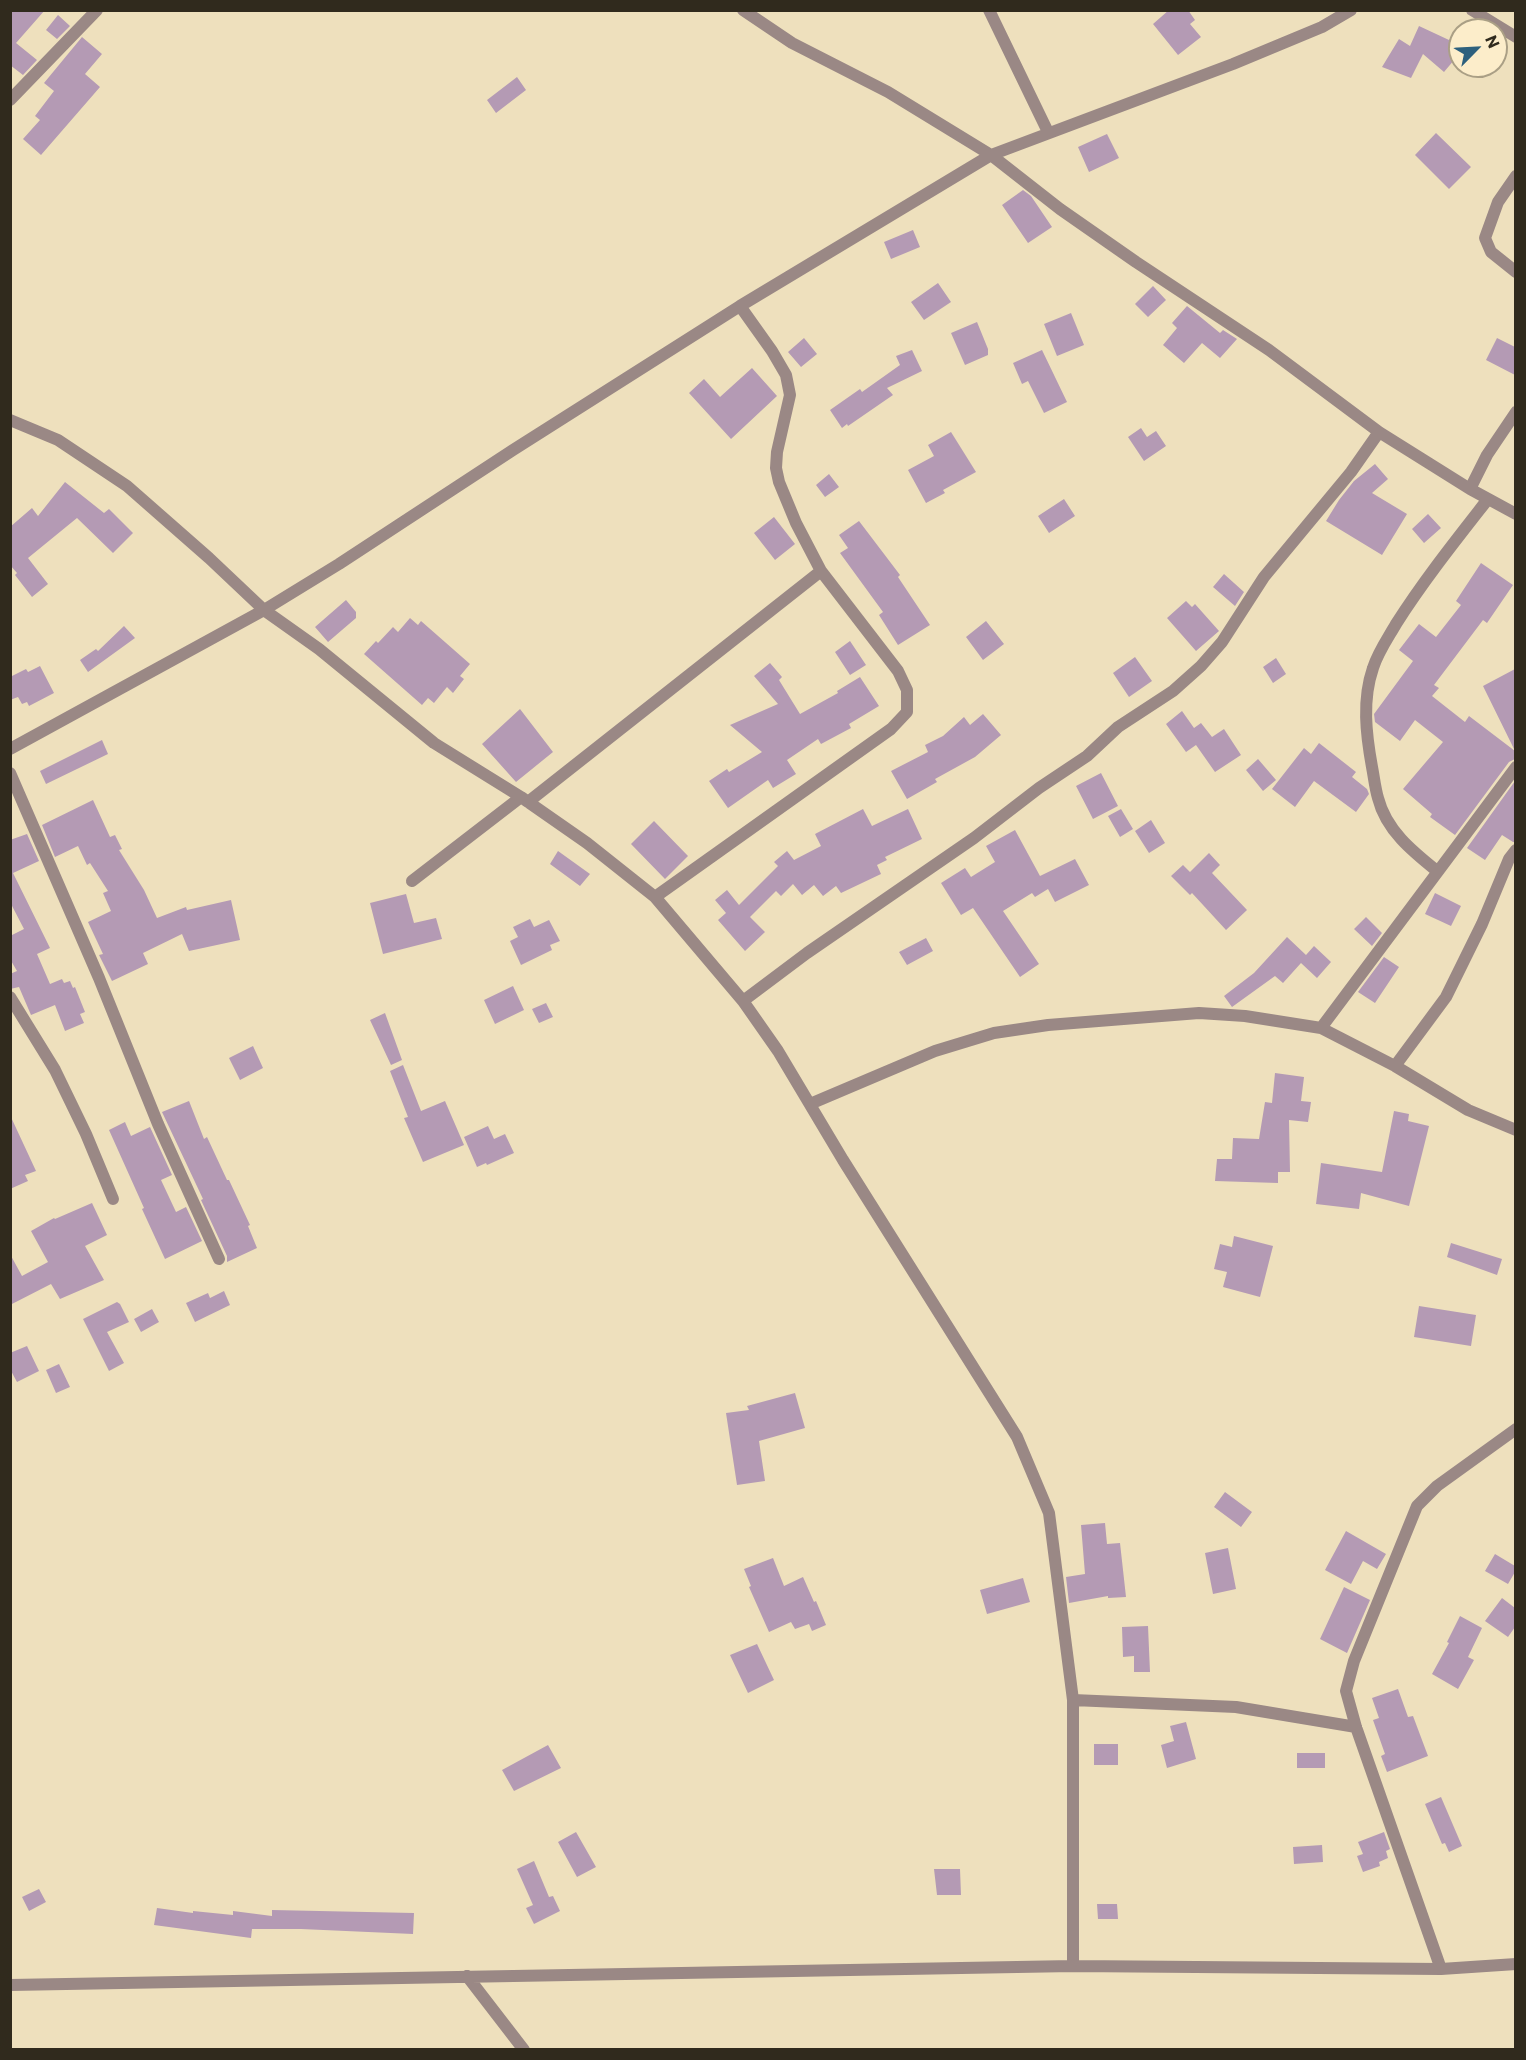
<!DOCTYPE html>
<html>
<head>
<meta charset="utf-8">
<style>
  body { margin:0 }
  #map { position:relative; width:1526px; height:2060px; overflow:hidden; background:#eee0bd; font-family:Commissioner,sans-serif }
  canvas { display:block }
  .frame { position:absolute; inset:0; border:12px solid #302a1d; pointer-events:none }
  .north { position:absolute; left:1448px; top:18px; width:60px; height:60px; box-sizing:border-box; background:#fcedca; border:2px solid #aa9f85; border-radius:50%; rotate:66deg; font-size:16px; font-weight:700; line-height:24px; text-align:center; color:#302a1d }
  .north::after { content:''; display:block; margin:auto; width:21px; height:27px; background:#2d607d; clip-path:polygon(50% 0,100% 100%,50% 72%,0 100%) }
</style>
</head>
<body>
<div id="map">
<canvas width="1526" height="2060"></canvas>
<div class="frame"></div>
<div class="north">N</div>
</div>
<script>
const c = document.querySelector('canvas').getContext('2d');
c.lineJoin = 'round';
function paint(path, color) {
  c.fillStyle = color;
  c.fill(path, 'evenodd');
}
function trace(path, color, width, dash) {
  c.strokeStyle = color;
  c.lineWidth = width;
  c.lineCap = dash ? 'butt' : 'round';
  c.setLineDash(dash || []);
  c.stroke(path);
}
paint(new Path2D(`
  M10 10H45L16 43 37 60 23 75 10 65Z
  M1169 10H1188L1195 20 1190 24 1201 37 1178 55 1153 24Z
  M58 15 70 26 57 39 46 30Z
  M1419 26 1449 40 1460 27V53L1444 72 1423 54 1411 78 1382 67 1399 39 1410 46Z
  M82 37 102 54 85 74 100 87 41 155 23 139 40 120 35 116 54 91 44 83Z
  M517 77 526 90 496 113 487 100Z
  M1436 133 1471 167 1449 189 1415 155Z
  M1107 134 1119 158 1089 172 1078 147Z
  M1023 190 1031 196 1052 227 1028 243 1002 205Z
  M913 230 920 247 891 259 884 242Z
  M938 283 951 302 924 320 911 302Z
  M1153 286 1166 300 1148 317 1135 304Z
  M1187 306 1220 333 1223 330 1237 339 1220 358 1202 343 1184 363 1163 345 1177 328 1172 323Z
  M1071 313 1084 345 1057 356 1044 324Z
  M977 322 988 349V355L965 365 951 333Z
  M804 338 817 354 801 367 788 352Z
  M1497 338 1515 347V375L1486 360Z
  M912 350 922 371 887 388 893 395 848 426 847 424 842 428 830 410 860 389 862 392 900 365 896 356Z
  M1042 350 1067 402 1044 413 1028 381 1022 384 1013 363Z
  M752 368 777 396 731 439 689 393 704 379 720 397Z
  M1141 428 1147 437 1156 431 1166 446 1144 461 1128 437Z
  M951 432 976 472 943 490 945 493 926 503 908 470 934 456 928 445Z
  M1375 464 1388 479 1372 493 1407 514 1382 555 1326 521 1339 500 1354 481Z
  M829 474 839 487 825 497 816 485Z
  M65 482 104 513 109 509 133 533 113 553 77 518 28 558 48 584 32 597 15 575 17 573 10 565V527L32 508 38 516Z
  M1064 499 1075 516 1049 533 1038 516Z
  M1428 514 1441 528 1424 543 1412 529Z
  M774 517 795 544 775 560 754 533Z
  M859 521 900 575 898 577 930 625 898 645 879 615 883 612 840 553 848 548 839 535Z
  M1481 563 1513 585 1487 623 1483 620 1434 685 1439 688 1432 696 1465 722 1469 716 1515 751 1483 686 1515 669V759L1509 762 1455 835 1430 817 1432 814 1403 789 1443 742 1415 720 1400 741 1375 722 1374 714 1413 661 1399 650 1419 624 1436 637 1461 605 1456 601Z
  M1224 574 1244 592 1235 606 1213 587Z
  M346 600 356 612V618L328 642 315 627Z
  M1186 601 1192 607 1195 604 1219 631 1196 651 1167 618Z
  M410 618 418 625 421 621 470 664 460 676 464 679 453 693 447 687 434 703 428 698 422 705 364 654 376 641 378 643 393 627 398 632Z
  M986 621 1004 644 983 660 966 637Z
  M124 626 135 638 88 672 80 660 96 649 98 651Z
  M850 641 866 665 850 675 835 652Z
  M1135 657 1152 681 1129 697 1113 673Z
  M1276 658 1286 674 1273 683 1263 667Z
  M770 663 782 677 779 680 800 714 838 693 837 691 860 677 879 706 849 724 851 728 821 744 818 739 787 760 796 774 773 788 768 780 728 808 709 781 727 769 729 772 762 752 730 725 778 704 754 676Z
  M40 666 54 693 29 706 27 702 22 704 18 697 10 700V677L26 669 28 672Z
  M520 709 553 752 516 782 482 744Z
  M1182 711 1194 728 1201 723 1212 737 1224 729 1241 755 1215 772 1196 745 1186 752 1166 724Z
  M983 714 1001 735 975 757 935 779 937 782 907 799 891 771 928 752 925 745 943 736 964 717 970 725Z
  M102 740 108 754 46 784 40 771Z
  M1319 743 1356 772 1352 777 1367 789 1369 794 1356 812 1314 781 1295 807 1272 789 1304 748 1311 754Z
  M1258 759 1276 780 1263 791 1246 770Z
  M1101 773 1118 806 1093 819 1076 786Z
  M1515 781V842H1513L1502 835 1485 860 1467 848Z
  M93 800 110 837 115 835 122 849 119 850 144 890 157 918 186 907 187 910 231 900 240 940 189 951 182 934 143 953 148 964 112 981 99 955 103 954 88 922 111 911 103 893 108 891 90 863 87 865 78 846 55 857 42 825Z
  M863 809 872 826 908 809 922 839 885 857 887 860 877 865 881 874 841 893 836 886 823 896 814 885 802 895 793 884 781 896 776 891 750 917 765 932 745 951 718 920 726 913 715 900 727 890 739 905 778 866 774 862 787 851 794 860 821 846 815 834Z
  M1121 809 1133 829 1120 837 1108 816Z
  M1151 820 1165 843 1149 853 1135 831Z
  M654 821 688 856 665 879 631 844Z
  M1015 830 1040 876 1075 859 1089 885 1055 902 1048 889 1035 897 1032 893 1003 911 1039 964 1020 977 973 908 961 915 941 883 965 868 971 877 995 862 986 846Z
  M27 834 39 861 13 873 50 948 37 954 50 984 62 979 64 983 70 981 73 988 75 987 85 1012 80 1014 84 1023 65 1031 55 1005 31 1015 19 987 10 989V974L17 971 10 959V936L24 929 10 902V840Z
  M558 851 590 874 580 886 550 864Z
  M1209 853 1220 865 1212 873 1247 910 1226 930 1192 893 1190 895 1171 876 1183 865 1190 872Z
  M1435 893 1461 906 1451 926 1425 914Z
  M406 894 414 923 436 918 442 939 383 954 370 903Z
  M1366 917 1382 933 1372 946 1354 929Z
  M530 919 534 927 549 920 560 941 550 945 552 950 521 965 510 941 518 937 513 927Z
  M1287 937 1306 955 1314 946 1331 962 1317 978 1301 963 1283 983 1275 976 1232 1007 1224 996 1254 973Z
  M926 938 933 951 907 965 899 952Z
  M1384 957 1399 967 1375 1003 1358 992Z
  M513 986 524 1010 495 1024 484 1000Z
  M546 1003 553 1017 539 1023 532 1009Z
  M385 1013 402 1060 391 1065 370 1020Z
  M253 1046 263 1068 240 1080 229 1058Z
  M403 1065 421 1111 445 1101 464 1145 423 1162 404 1118 408 1117 390 1071Z
  M1275 1073 1304 1077 1301 1101 1311 1102 1308 1122 1289 1120 1290 1172H1278V1183L1215 1181 1217 1159H1232L1233 1138 1259 1139 1265 1102 1272 1103Z
  M189 1101 204 1139 207 1137 227 1180H229L250 1225 248 1226 257 1248 227 1262V1256L201 1200 203 1199 162 1112Z
  M1394 1111 1409 1114 1408 1121 1429 1126 1409 1206 1361 1193 1359 1209 1316 1204 1321 1163 1382 1172Z
  M10 1115 36 1171 25 1175 28 1181 10 1189Z
  M125 1122 131 1136 150 1127 172 1175 161 1180 176 1212 186 1207 202 1241 165 1259 142 1209 144 1208 109 1130Z
  M488 1126 494 1139 505 1134 514 1153 487 1165 486 1163 477 1167 464 1137Z
  M92 1203 107 1235 85 1246 104 1280 60 1299 51 1284 10 1305V1254L22 1276 48 1262 31 1231 54 1218 55 1219Z
  M1234 1236 1273 1246 1260 1297 1223 1287 1227 1272 1214 1269 1220 1244 1232 1247Z
  M1451 1243 1502 1259 1497 1275 1447 1257Z
  M224 1291 230 1305 195 1322 186 1303 208 1293 210 1298Z
  M117 1302 120 1304 129 1322 107 1332 124 1363 109 1371 83 1319Z
  M1419 1306 1476 1315 1471 1346 1414 1337Z
  M152 1309 159 1322 141 1332 134 1319Z
  M27 1346 39 1371 17 1382 10 1369V1353Z
  M59 1364 70 1387 56 1393 46 1370Z
  M795 1393 805 1428 759 1441 765 1481 737 1485 726 1413 749 1410 747 1406Z
  M1225 1492 1252 1512 1241 1527 1214 1507Z
  M1105 1523 1107 1544 1120 1543 1126 1597 1108 1598V1596L1069 1603 1066 1577 1085 1574 1081 1525Z
  M1346 1531 1386 1554 1377 1569 1363 1561 1351 1584 1325 1570Z
  M1228 1548 1236 1589 1213 1594 1205 1553Z
  M1495 1554 1515 1566V1572L1508 1584 1485 1571Z
  M773 1558 784 1586 803 1577 814 1602 816 1601 826 1625 812 1631 809 1624 795 1629 791 1622 769 1632 749 1587 751 1586 744 1569Z
  M1023 1578 1030 1602 987 1614 980 1590Z
  M1344 1587 1370 1600 1347 1653 1320 1639Z
  M1502 1598 1515 1608V1627L1508 1637 1485 1621Z
  M1460 1616 1482 1628 1468 1657 1474 1660 1458 1689 1432 1674 1449 1643 1447 1642Z
  M1148 1626 1150 1672H1134V1656L1123 1657 1122 1627Z
  M757 1644 774 1680 748 1693 730 1655Z
  M1398 1689 1408 1717 1413 1716 1428 1756 1387 1772 1381 1756 1385 1754 1373 1720 1379 1718 1372 1698Z
  M1186 1722 1196 1759 1167 1768 1161 1745 1174 1741 1170 1726Z
  M1094 1744H1118V1765H1094Z
  M548 1745 561 1768 514 1791 502 1770Z
  M1297 1753H1325V1768H1297Z
  M1441 1797 1462 1846 1449 1852 1445 1843 1442 1844 1425 1804Z
  M576 1832 596 1867 577 1877 558 1842Z
  M1384 1832 1390 1849 1386 1851 1388 1858 1379 1862 1380 1866 1363 1872 1357 1856 1363 1854 1358 1842Z
  M1322 1845 1323 1862 1294 1864 1293 1847Z
  M534 1861 549 1897 553 1896 560 1911 534 1924 526 1908 533 1905 517 1869Z
  M934 1869H960L961 1895H937Z
  M39 1889 46 1902 29 1911 22 1897Z
  M1097 1904H1117L1118 1919H1098Z
  M157 1908 193 1913V1911L233 1915V1911L272 1916V1910L414 1913 413 1934 301 1929H252L251 1938 154 1925Z`), '#b49ab4');
trace(new Path2D(`
  M743 10 792 43 888 92 991 155 1060 209 1136 262 1269 350 1379 432 1470 489 1516 514
  M989 10 1048 132
  M1472 10 1516 37
  M10 100 97 10
  M1516 176 1498 202 1485 238 1491 252 1516 272
  M10 420 58 440 127 486 209 558 264 610 319 649 434 743 521 797 587 843 655 897 743 1001 778 1051 843 1160 1017 1437 1049 1513 1073 1700V1966
  M1470 489 1487 455 1516 412
  M10 749 264 610 339 564 513 450 740 306 991 155 1233 64 1322 27 1351 10
  M10 773 99 978 158 1124 219 1259
  M528 802 821 571
  M1437 871C1412 851 1386 830 1378 798 1375 788 1374 777 1372 767 1366 734 1362 700 1373 668 1378 652 1388 638 1396 624 1424 580 1456 540 1488 499
  M412 881 521 797
  M655 897 891 729 907 712V690L898 671 821 571 796 523 779 482 776 468 777 452 790 395 786 375 772 351 740 306
  M10 997 55 1070 86 1134 113 1199
  M743 1001 807 953 974 838 1039 788 1087 756 1118 727 1173 691 1201 666 1222 642 1264 577 1351 472 1379 432
  M1321 1028 1516 767
  M1395 1066 1446 997 1482 924 1509 859 1516 850
  M810 1104 935 1051 994 1033 1048 1025 1199 1013 1245 1016 1321 1028 1395 1066 1468 1110 1516 1130
  M1073 1700 1236 1707 1356 1727
  M1441 1969 1356 1727 1346 1691 1354 1661 1417 1506 1437 1486 1516 1429
  M467 1976 524 2050
  M10 1985 1073 1966 1441 1969 1516 1964`), '#9a8885', 12);
</script>
</body>
</html>
